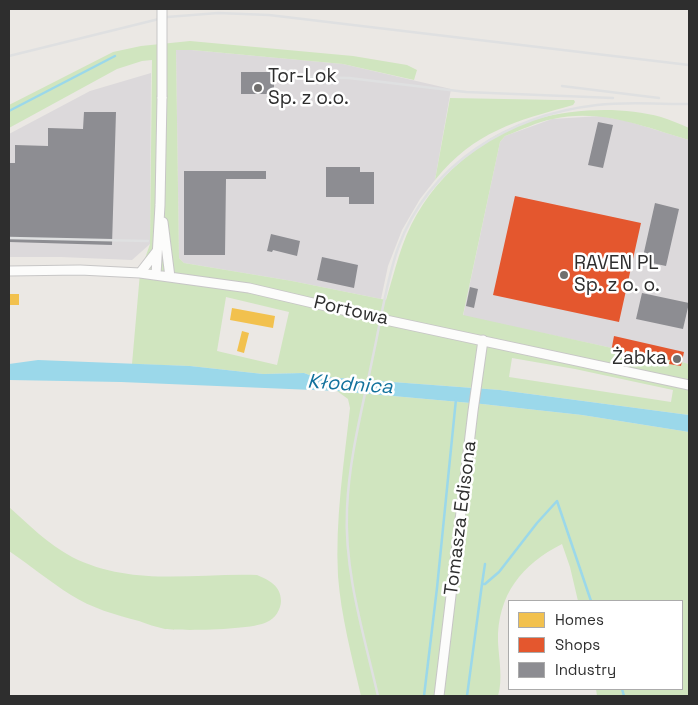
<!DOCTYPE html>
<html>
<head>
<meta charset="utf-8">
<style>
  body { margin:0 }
  #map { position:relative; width:698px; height:705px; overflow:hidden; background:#ebe8e4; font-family:"Space Grotesk",sans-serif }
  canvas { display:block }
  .frame { position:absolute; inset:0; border:10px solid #2e2e2e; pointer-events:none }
  .legend { position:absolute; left:508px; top:600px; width:175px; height:90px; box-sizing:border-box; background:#fff; border:1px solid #ababab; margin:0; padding:6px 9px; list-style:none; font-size:15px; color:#2e2e2e }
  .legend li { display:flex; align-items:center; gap:10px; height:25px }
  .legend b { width:25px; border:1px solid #ababab }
</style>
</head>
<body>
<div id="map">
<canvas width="698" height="705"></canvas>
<div class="frame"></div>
<ul class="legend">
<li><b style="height:14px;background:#f2c14e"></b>Homes</li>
<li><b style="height:14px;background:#e4572e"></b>Shops</li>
<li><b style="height:14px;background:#8d8d92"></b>Industry</li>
</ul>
</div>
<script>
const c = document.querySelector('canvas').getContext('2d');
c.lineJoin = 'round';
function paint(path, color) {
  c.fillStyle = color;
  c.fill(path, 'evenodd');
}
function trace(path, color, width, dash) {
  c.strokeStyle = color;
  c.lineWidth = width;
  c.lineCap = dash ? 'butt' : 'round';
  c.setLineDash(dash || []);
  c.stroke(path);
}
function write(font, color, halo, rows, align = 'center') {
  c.font = font + ' "Space Grotesk",sans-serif';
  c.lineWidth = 5;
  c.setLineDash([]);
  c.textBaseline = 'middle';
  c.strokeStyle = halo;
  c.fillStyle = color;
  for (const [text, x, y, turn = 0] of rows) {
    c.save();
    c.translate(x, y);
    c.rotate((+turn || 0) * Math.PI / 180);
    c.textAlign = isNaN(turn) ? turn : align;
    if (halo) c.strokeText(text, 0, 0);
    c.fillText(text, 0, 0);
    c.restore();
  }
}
paint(new Path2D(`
  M176 50H192L343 64 451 89 435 180 420 199 402 230 388 266 381 299 292 281 184 263 179 258Z
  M151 73 150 244 132 260 61 257H9V134L90 91Z
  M600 116 627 121 689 140V364L682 362 681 366 669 364 670 360 626 351 625 355 611 352 612 348 463 316 500 142 505 136 552 119Z`), '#dcd9db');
paint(new Path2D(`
  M190 41 353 56 407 65 417 70 414 80 343 64 192 50H176L179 258 184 263 292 281 386 300C395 271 401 241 417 214 432 188 454 165 478 147 525 111 605 102 661 117 671 120 680 124 689 128V140C645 127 600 108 553 119 537 122 521 130 505 136L500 142 463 315 612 348V352L625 355 626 351 670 360V364L681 366 682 362 689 364V415L500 390 312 376 304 373 263 374 190 366 132 364 140 273 150 244 152 60 142 61 117 69 9 128V105L113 52 141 46ZM226 297 289 312 277 365 217 351ZM512 358 575 369 673 390 671 402 509 377Z
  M450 98 558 100H574L575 102 573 105C516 121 475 131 435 180Z
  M337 391 482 404 582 415 689 432V696H597L596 689H682V601H578L570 567 562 544C522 564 497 595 498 642 499 660 503 679 498 696H361C352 657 341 616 338 576 335 520 344 463 350 408L348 399Z
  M9 507C29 525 48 544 72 557 132 587 194 573 257 575 269 580 281 586 281 601 281 609 275 619 267 622 253 630 182 631 165 629 156 627 147 624 139 621 116 615 91 608 71 595 50 582 30 565 9 551Z`), '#d0e5bf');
paint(new Path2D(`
  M38 360 190 366 263 374 304 373 312 376 500 390 689 415V432L582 415 482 404 337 391 121 382 9 380V364Z`), '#9bd8ea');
paint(new Path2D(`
  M9 294H19V305H9Z
  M232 308 275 316 273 328 230 320Z
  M242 331 249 333 244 353 237 351Z`), '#f2c14e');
paint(new Path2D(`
  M515 196 641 223 619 322 493 295Z
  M614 336 684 352 681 366 669 364 670 360 626 351 625 355 611 352Z`), '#e4572e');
paint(new Path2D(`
  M241 72H274V94H241Z
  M84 112H116L112 245 9 242V163H15V145L48 146V128L83 129Z
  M598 122 613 125 603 168 588 165Z
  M326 167H360V172H374V204H349V197H326Z
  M184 171H266V179H226L225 255H184Z
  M655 203 679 209 666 266 642 261Z
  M271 234 300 241 297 256 273 250 272 252 267 251Z
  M322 257 358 265 354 288 317 280Z
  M470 287 478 289 474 308 466 306Z
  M642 293 689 303 683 329 636 319Z`), '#8d8d92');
trace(new Path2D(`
  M9 111 115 56
  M485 564 482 584H485L499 572 537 523 557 501 591 601
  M622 689 624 696
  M424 696 437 588 456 399
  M467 696 482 584`), '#9bd8ea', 2.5);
const secondary = new Path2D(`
  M163 222 170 277
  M9 271 80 270 140 273 249 288 381 319 689 385
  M140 273 157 251
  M156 275 160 205 162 97
  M439 696 473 411 483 340`);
trace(secondary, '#c7c6c6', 11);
trace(secondary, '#fcfcfb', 9);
trace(new Path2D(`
  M9 56 167 17 218 13 269 15 689 65
  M274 76 349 78 466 92 613 98
  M562 86 659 98
  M665 104H689
  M9 238 148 241
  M378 696C364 635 344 572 347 509 349 457 363 406 373 356 381 320 386 282 398 248 429 163 510 115 597 105 621 102 647 103 672 104`), '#dfe0e1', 2.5);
const secondaryBridge = new Path2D(`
  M162 97V9`);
trace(secondaryBridge, '#c7c6c6', 11, []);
trace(secondaryBridge, '#fcfcfb', 9);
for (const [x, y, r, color] of [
  [258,88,5,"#706f6e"],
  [564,275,5,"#706f6e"],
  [677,359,5,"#706f6e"]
]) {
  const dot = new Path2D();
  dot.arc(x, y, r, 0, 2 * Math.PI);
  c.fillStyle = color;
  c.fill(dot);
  trace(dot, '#fff', 2);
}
write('19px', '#2e2e2e', '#fff', [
  ["Tor-Lok",268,77],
  ["Sp. z o.o.",268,99],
  ["RAVEN PL",574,264],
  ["Sp. z o. o.",574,286],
  ["Żabka",667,359,"right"]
], 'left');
write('19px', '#2e2e2e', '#fff', [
  ["Portowa",351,311,13],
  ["Tomasza Edisona",461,518,-83]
]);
write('italic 20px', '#12729d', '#fff', [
  ["Kłodnica",350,385,4]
]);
</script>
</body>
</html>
